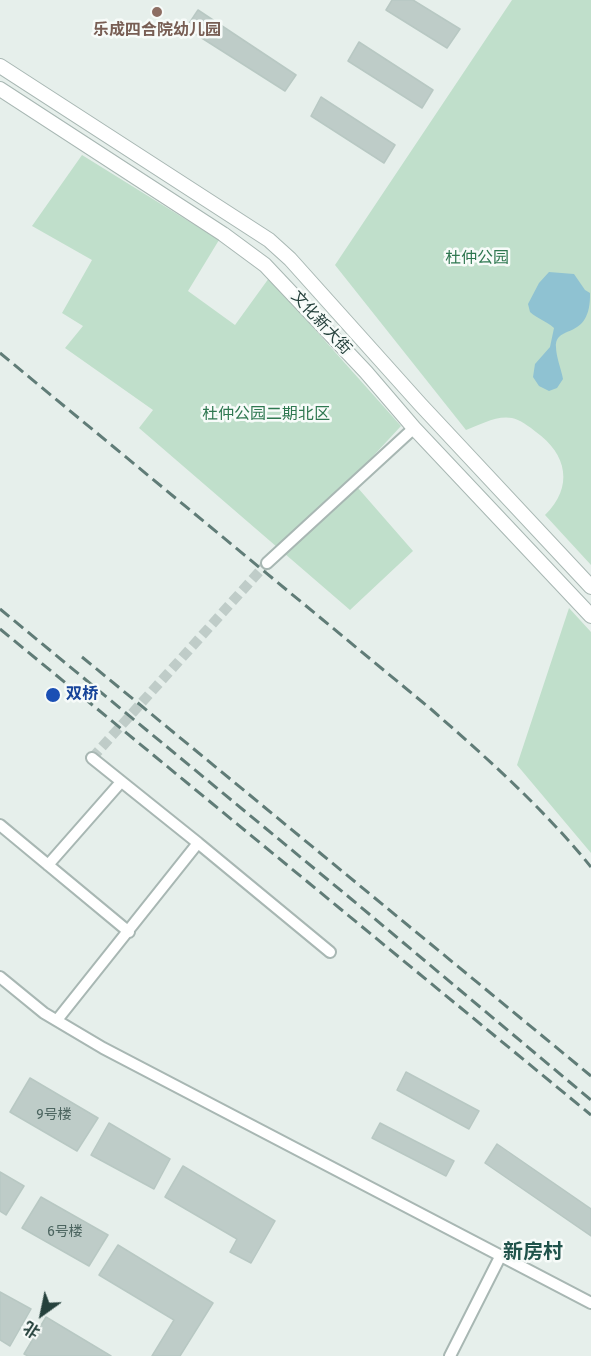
<!DOCTYPE html>
<html>
<head>
<meta charset="utf-8">
<style>
  body { margin:0 }
  #map { position:relative; width:591px; height:1356px; overflow:hidden; background:#e6efeb; font-family:"Fira Sans","Noto Sans SC",sans-serif }
  canvas { display:block }
  .north { position:absolute; left:12px; top:1284px; width:60px; height:60px; -webkit-text-stroke:4px #f7fbf9; paint-order:stroke; rotate:213deg; font-size:16px; font-weight:700; line-height:24px; text-align:center; color:#25413c }
  .north::after { content:''; display:block; margin:auto; width:21px; height:27px; background:#25413c; clip-path:polygon(50% 0,100% 100%,50% 72%,0 100%) }
</style>
</head>
<body>
<div id="map">
<canvas width="591" height="1356"></canvas>
<div class="north">北</div>
</div>
<script>
const c = document.querySelector('canvas').getContext('2d');
c.lineJoin = 'round';
function paint(path, color) {
  c.fillStyle = color;
  c.fill(path, 'evenodd');
}
function trace(path, color, width, dash) {
  c.strokeStyle = color;
  c.lineWidth = width;
  c.lineCap = dash ? 'butt' : 'round';
  c.setLineDash(dash || []);
  c.stroke(path);
}
function write(font, color, halo, rows, align = 'center') {
  c.font = font + ' "Fira Sans","Noto Sans SC",sans-serif';
  c.lineWidth = 5;
  c.setLineDash([]);
  c.textBaseline = 'middle';
  c.strokeStyle = halo;
  c.fillStyle = color;
  for (const [text, x, y, turn = 0] of rows) {
    c.save();
    c.translate(x, y);
    c.rotate((+turn || 0) * Math.PI / 180);
    c.textAlign = isNaN(turn) ? turn : align;
    if (halo) c.strokeText(text, 0, 0);
    c.fillText(text, 0, 0);
    c.restore();
  }
}
paint(new Path2D(`
  M512 0H591V565L545 515C574 487 567 454 536 432 530 427 519 419 512 418 497 415 479 425 466 430L335 265Z
  M82 155 219 240 188 291 235 325 269 278 401 426 351 480 413 551 350 610 139 428 153 410 65 348 83 326 62 313 92 260 32 226Z
  M569 608 591 632V853L517 765Z`), '#c0dfcb');
paint(new Path2D(`
  M549 272 574 274 585 290 590 293C591 342 555 323 556 347 556 356 561 369 563 379L557 388 549 391 539 386 533 377 535 364 550 347 554 328C546 321 538 319 530 312L528 304 539 283Z`), '#8fc2d2');
const building = new Path2D(`
  M392 0H413L460 29 447 48 386 10Z
  M198 10 296 75 285 91 186 28Z
  M359 42 433 90 422 108 348 61Z
  M321 97 395 145 384 163 311 116Z
  M406 1072 479 1111 469 1129 397 1090Z
  M30 1078 98 1118 77 1151 10 1112Z
  M109 1123 170 1159 154 1189 91 1155Z
  M380 1123 454 1161 446 1176 372 1138Z
  M497 1144 591 1209V1236L485 1163Z
  M183 1166 275 1221 251 1263 230 1252 237 1239 165 1197Z
  M0 1172 24 1186 6 1215 0 1211Z
  M41 1197 108 1235 89 1266 22 1228Z
  M118 1245 213 1303 180 1356H152L174 1320 99 1275Z
  M0 1292 31 1309 10 1346 0 1340Z
  M46 1317 111 1356H28L24 1354Z`);
paint(building, '#beccc8');
trace(building, '#b8c8c3', 1.5);
trace(new Path2D(`
  M92 758 267 563`), '#bfccc8', 10, [10, 5]);
const minor = new Path2D(`
  M267 563 414 428
  M92 758 198 843
  M0 825 129 932
  M48 865 121 782
  M0 977 44 1013 103 1048 591 1303
  M57 1020 198 843 330 952
  M450 1356 501 1255`);
const tertiary = new Path2D(`
  M0 66 269 240 290 259 420 404 591 587
  M0 89 223 234 265 265 366 372 414 428 591 616`);
trace(minor, '#a8b7b3', 14);
trace(tertiary, '#a8b7b3', 16);
trace(minor, '#fff', 10);
trace(tertiary, '#fff', 14);
trace(new Path2D(`
  M0 353 432 710C488 759 544 809 591 867
  M0 609 350 898 591 1100
  M0 629 591 1115
  M82 657 591 1076`), '#607c77', 3, [12, 6]);
for (const [x, y, r, color] of [
  [157,12,6,"#8d6e63"],
  [53,695,8,"#1a4fb4"]
]) {
  const dot = new Path2D();
  dot.arc(x, y, r, 0, 2 * Math.PI);
  c.fillStyle = color;
  c.fill(dot);
  trace(dot, '#f7fbf9', 2);
}
write('14px', '#4b645f', null, [
  ["9号楼",54,1115],
  ["6号楼",65,1232]
]);
write('bold 16px', '#785e54', '#f7fbf9', [
  ["乐成四合院幼儿园",157,31]
]);
write('16px', '#2f7851', '#f7fbf9', [
  ["杜仲公园",477,259],
  ["杜仲公园二期北区",266,415]
]);
write('16px', '#25413c', '#f7fbf9', [
  ["文化新大街",321,323,47]
]);
write('bold 16px', '#164399', '#f7fbf9', [
  ["双桥",66,695]
], 'left');
write('bold 20px', '#20534b', '#f7fbf9', [
  ["新房村",533,1252]
]);
</script>
</body>
</html>
